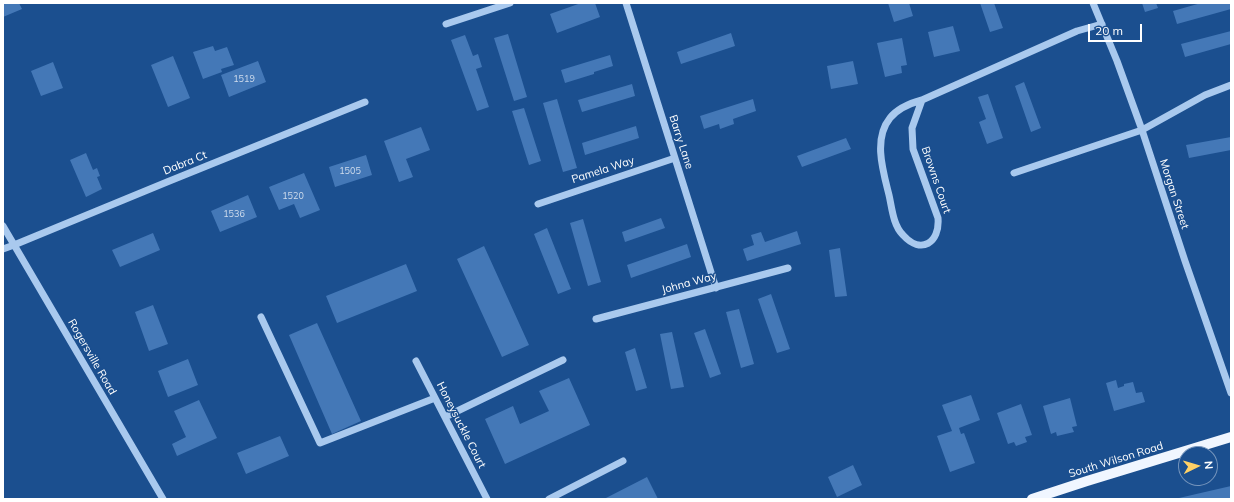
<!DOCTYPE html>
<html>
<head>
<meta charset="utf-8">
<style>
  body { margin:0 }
  #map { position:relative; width:1234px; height:502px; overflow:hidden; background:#1b4f8f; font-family:Mulish,sans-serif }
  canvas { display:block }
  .frame { position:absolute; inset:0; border:4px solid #fff; pointer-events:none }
  .north { position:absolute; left:1178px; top:446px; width:40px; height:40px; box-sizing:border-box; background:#1b4f8f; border:1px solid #7695bc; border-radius:50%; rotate:85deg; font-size:11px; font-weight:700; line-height:16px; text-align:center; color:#fff }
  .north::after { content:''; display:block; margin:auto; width:14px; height:18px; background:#ffd166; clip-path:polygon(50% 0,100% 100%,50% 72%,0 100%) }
  .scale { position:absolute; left:1088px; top:24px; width:54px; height:18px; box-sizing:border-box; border:2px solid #fff; border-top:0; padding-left:5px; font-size:12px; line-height:14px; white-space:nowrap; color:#fff; -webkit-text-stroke:3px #1b4f8f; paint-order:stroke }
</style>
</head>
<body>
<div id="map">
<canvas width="1234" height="502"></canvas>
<div class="frame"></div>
<div class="north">N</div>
<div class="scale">20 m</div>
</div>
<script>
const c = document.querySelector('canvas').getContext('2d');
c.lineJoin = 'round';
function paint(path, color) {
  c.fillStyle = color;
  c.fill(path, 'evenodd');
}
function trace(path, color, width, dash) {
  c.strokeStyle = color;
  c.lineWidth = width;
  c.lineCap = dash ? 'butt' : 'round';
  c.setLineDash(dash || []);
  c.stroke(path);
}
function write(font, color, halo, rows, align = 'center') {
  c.font = font + ' Mulish,sans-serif';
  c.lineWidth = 3;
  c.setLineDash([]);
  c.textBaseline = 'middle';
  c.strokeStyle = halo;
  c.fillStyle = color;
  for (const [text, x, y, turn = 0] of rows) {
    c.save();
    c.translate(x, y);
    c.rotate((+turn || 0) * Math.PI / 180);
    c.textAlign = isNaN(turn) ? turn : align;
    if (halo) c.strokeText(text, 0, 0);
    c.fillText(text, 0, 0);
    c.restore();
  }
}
paint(new Path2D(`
  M3 3H19L22 9 3 17Z
  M581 3H595L600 17 557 33 550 14Z
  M888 3H909L913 16 894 22Z
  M980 3H994L1003 28 990 32Z
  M1142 3H1156L1158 8 1145 12Z
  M1201 3H1231V9L1177 24 1173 11Z
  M953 26 960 51 934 57 928 32Z
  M1231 31V44L1185 57 1181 44Z
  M731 33 735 46 681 64 677 52Z
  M508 34 527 97 514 101 494 38Z
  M465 35 473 56 478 54 482 67 476 69 489 107 477 111 451 40Z
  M902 38 907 65 901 66 902 73 885 77 877 43Z
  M213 46 215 51 227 47 234 65 221 69 222 72 203 79 193 52Z
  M610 55 613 66 594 72V74L565 83 561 70Z
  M173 56 190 98 168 107 151 65Z
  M258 61 266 82 229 97 221 75Z
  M853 61 858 84 831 89 827 66Z
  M53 62 63 88 41 96 31 71Z
  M1024 82 1041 128 1031 132 1015 86Z
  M632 84 635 96 582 112 578 100Z
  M988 94 1003 138 987 144 979 122 986 119 978 97Z
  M557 99 577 168 563 172 543 103Z
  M753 99 756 111 733 119 734 124 720 129 719 124 704 129 700 116Z
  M524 108 541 161 529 165 512 111Z
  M636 126 639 138 585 155 582 143Z
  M421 127 430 150 406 159 413 177 399 182 384 141Z
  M1231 137V150L1189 158 1186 145Z
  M846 138 851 149 802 167 797 156Z
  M86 153 93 170 97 168 100 176 97 177 102 189 86 197 70 160Z
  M366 155 372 175 335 187 329 167Z
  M304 173 320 210 300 218 294 204 279 210 269 187Z
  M248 195 257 217 220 232 211 211Z
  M661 218 665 228 625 242 622 232Z
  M583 219 601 282 588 286 570 223Z
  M547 228 571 289 558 294 534 234Z
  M797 231 801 244 747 261 743 249 754 245 751 235 761 232 765 242Z
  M153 233 160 250 120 267 112 250Z
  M687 244 691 257 631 278 627 265Z
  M484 246 529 345 502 357 457 259Z
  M840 248 847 296 835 297 829 250Z
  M406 264 417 291 337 323 326 296Z
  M771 294 790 349 777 353 758 299Z
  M153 305 168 344 149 351 135 312Z
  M739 309 754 364 741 368 726 312Z
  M317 323 361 421 332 434 289 335Z
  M705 329 721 374 710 378 694 333Z
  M672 332 684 387 671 389 660 334Z
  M635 348 647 388 636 391 625 352Z
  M188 359 198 385 168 397 158 371Z
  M569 378 590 425 505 464 485 419 513 406 520 424 549 411 539 391Z
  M1116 380 1118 388 1124 386V384L1133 382 1136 393 1142 392 1145 402 1114 411 1106 383Z
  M971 395 980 420 959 428 961 434 964 433 975 463 950 472 937 436 952 431 942 405Z
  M1070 398 1077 426 1072 427 1074 432 1057 436 1056 432 1051 434 1043 406Z
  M199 400 217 438 177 456 172 444 186 437 174 411Z
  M1021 404 1032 435 1025 437 1027 442 1016 446 1014 442 1008 444 997 413Z
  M280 436 289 456 246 474 237 453Z
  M853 465 862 485 837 497 828 477Z
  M647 477 658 499H604Z
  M1231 486V499H1179V498Z`), '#4478b7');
trace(new Path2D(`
  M626 3 716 288
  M1093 3 1117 61 1142 130 1185 261 1231 393
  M446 24 510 3
  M922 100 912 128 913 149 938 218C940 243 921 255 903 235 893 225 892 208 889 195 883 171 873 139 890 118 898 108 911 103 922 100Z
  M922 100 1077 31 1102 24
  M1014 173 1142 130 1205 95 1231 85
  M538 204 675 158
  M3 226 163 499
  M3 249 14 245 167 182 365 102
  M261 317 320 443 435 398
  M596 319 788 268
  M416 361 487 499
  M445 417 563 360
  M549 499 623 461`), '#a9c9ee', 7);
trace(new Path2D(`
  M1032 499 1087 481 1231 437`), '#f0f6ff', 10);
write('9px', '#d0dded', null, [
  ["1519",244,79],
  ["1505",350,171],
  ["1520",293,196],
  ["1536",234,214]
]);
write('11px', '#fff', '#1b4f8f', [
  ["Barry Lane",681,142,72],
  ["Dabra Ct",185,163,-22],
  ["Pamela Way",603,170,-18],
  ["Browns Court",936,180,71],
  ["Morgan Street",1174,194,72],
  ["Johna Way",689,283,-15],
  ["Rogersville Road",92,357,60],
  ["Honeysuckle Court",461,425,63],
  ["South Wilson Road",1116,460,-17]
]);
</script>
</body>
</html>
